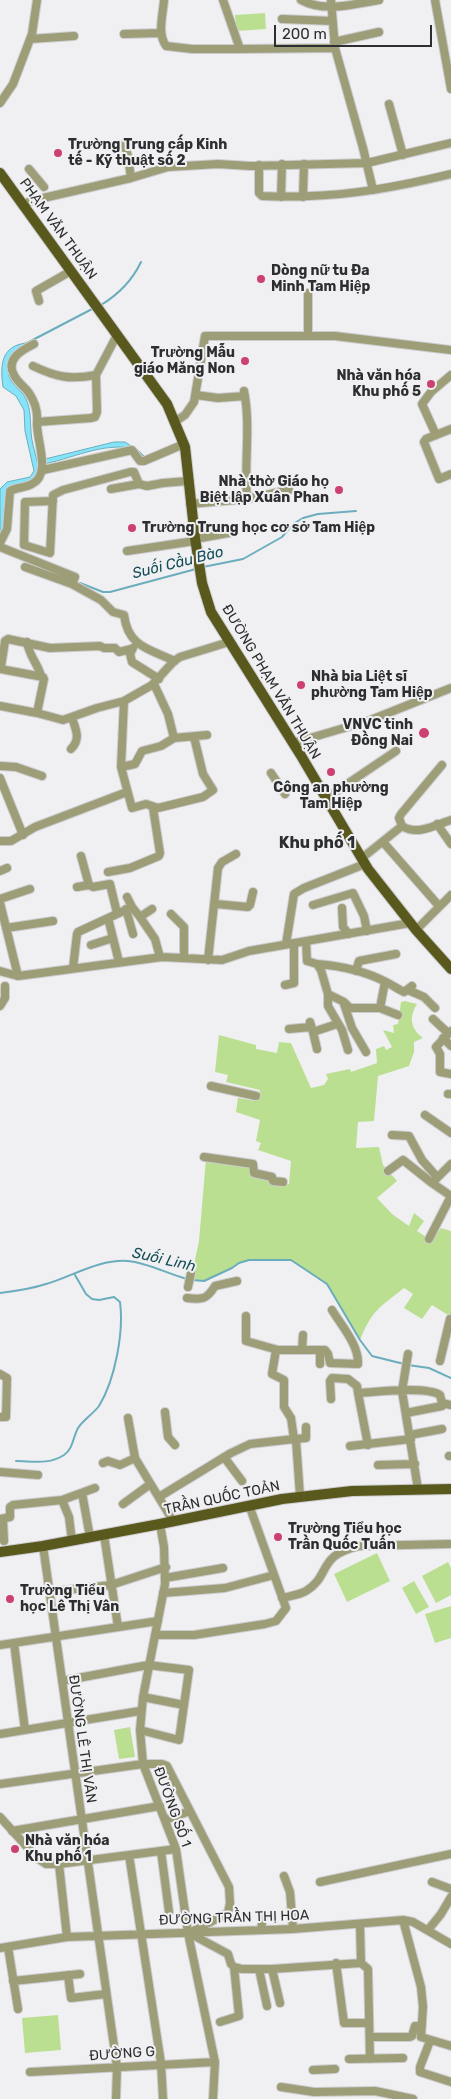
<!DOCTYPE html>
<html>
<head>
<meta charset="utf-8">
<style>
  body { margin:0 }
  #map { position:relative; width:451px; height:2099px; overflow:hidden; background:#f0f0f3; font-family:Rubik,sans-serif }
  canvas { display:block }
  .scale { position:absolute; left:274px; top:25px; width:158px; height:22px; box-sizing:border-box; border:2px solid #2d2e2f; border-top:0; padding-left:6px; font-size:15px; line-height:18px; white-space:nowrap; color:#2d2e2f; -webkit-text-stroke:4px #f0f0f3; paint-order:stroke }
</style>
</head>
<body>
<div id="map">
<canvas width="451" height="2099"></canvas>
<div class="scale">200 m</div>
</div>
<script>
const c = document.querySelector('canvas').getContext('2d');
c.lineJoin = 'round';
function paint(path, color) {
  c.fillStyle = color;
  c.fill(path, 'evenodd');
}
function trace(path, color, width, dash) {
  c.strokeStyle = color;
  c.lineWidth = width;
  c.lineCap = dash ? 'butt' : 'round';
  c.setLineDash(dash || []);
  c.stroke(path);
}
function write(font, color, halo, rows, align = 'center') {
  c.font = font + ' Rubik,sans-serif';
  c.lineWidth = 4;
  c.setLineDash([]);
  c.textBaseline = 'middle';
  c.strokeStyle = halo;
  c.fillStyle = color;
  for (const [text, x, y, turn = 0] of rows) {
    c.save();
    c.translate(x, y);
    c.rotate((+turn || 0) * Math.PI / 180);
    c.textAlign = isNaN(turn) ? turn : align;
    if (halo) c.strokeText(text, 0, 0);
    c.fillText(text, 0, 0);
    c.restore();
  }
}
paint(new Path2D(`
  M265 13 266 29 236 31 235 15Z
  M405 1001 417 1004C409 1017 410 1028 423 1038L414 1042V1052L409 1066 378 1076 374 1121 358 1122 356 1148 379 1147 383 1165 397 1181 377 1198 392 1214 409 1226 414 1213 424 1221 417 1231 431 1240 441 1228 451 1231V1317L432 1305 422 1319 404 1308 413 1294 404 1288C380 1307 372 1310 360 1340L327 1284 291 1260H249L239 1263 232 1268 204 1281 191 1279 199 1241 206 1159 252 1166 251 1172 269 1177 274 1184H289L291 1161 258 1150 261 1143 256 1141 260 1120 236 1112 238 1098 256 1101 260 1090 226 1082 228 1075 215 1072 219 1035 256 1045V1049L277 1053 279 1042 291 1043 311 1088 324 1085 328 1079 326 1074 350 1069 351 1072 377 1063 376 1049 384 1046 386 1050 392 1047 383 1030 394 1033 393 1025 398 1024 401 1002Z
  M377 1553 390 1581 347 1602 334 1574Z
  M448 1562 451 1568V1595L436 1603 422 1576Z
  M414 1581 429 1607 416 1614 402 1588Z
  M451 1606V1638L435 1643 425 1614Z
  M130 1727 135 1757 119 1759 114 1730Z
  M58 2015 61 2050 25 2053 22 2018Z`), '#badf91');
const water = new Path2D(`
  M26 343V346C18 353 8 359 8 370 8 384 21 388 26 399 31 410 30 419 31 430 31 441 35 451 37 461L114 442H125L136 449C102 441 71 460 38 465L37 479 11 489 7 521 0 536V489L7 482 30 477 34 471 25 431 24 410 16 396 3 387C0 365 1 346 26 343Z`);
paint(water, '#85e4f9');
trace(water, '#6badbc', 1);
trace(new Path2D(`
  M101 305C119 294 132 281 141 262
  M25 344 94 308
  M136 449 145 458
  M203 567 243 559 282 537 293 524 303 518 318 514 356 511
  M80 583 103 592H110L196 569
  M192 1280 204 1281 232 1268 239 1263 249 1260H291L327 1284 360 1340 372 1356 404 1364
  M0 1293C16 1291 31 1289 46 1284 73 1276 99 1259 128 1261 148 1263 168 1274 187 1279
  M408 1365 429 1368 451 1378
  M16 1461C32 1461 49 1465 64 1455 73 1449 73 1437 78 1428 83 1420 93 1414 99 1406 115 1380 124 1332 120 1302L114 1297 99 1300 92 1299 86 1294 75 1275`), '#6badbc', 2);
const minor = new Path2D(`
  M164 0C163 15 157 33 166 46L192 49H240L335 48
  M223 0 240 49
  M301 0C325 13 353 4 379 0
  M331 0 335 48 363 148 373 190
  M435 0 451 89
  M282 19 332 21
  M124 34 161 33
  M30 39 74 36
  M334 42 379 32
  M0 103 13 84 32 34 37 0
  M389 104 403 155
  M124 144 128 156 131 178
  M259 165V193L262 196C330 199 385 190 451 174
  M29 169 44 187
  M281 197 282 164
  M303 197 304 164
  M23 206 30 201 131 178 168 167 218 164 250 166 367 163 451 143
  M39 301 36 291 71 271
  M308 335V293
  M34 344C22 350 5 359 14 375 17 382 25 387 29 393 35 402 38 411 37 422L91 418 95 417 97 412 96 375 117 335
  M33 366C56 377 70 380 96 375
  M244 391C251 425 244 464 247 499
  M196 395 218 398 245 396
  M176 421 185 415 194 402 205 336H335L451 350
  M451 429 426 439 424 442 439 479 451 474
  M436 435 422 404 431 392 451 375
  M43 470 132 450 140 461H144L184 444
  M111 489 139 484 147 486 163 483 188 481
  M53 501 25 502 24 545 50 553 53 495 63 490 130 472H134L139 484
  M190 504 247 499 289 490
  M195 539 234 532
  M0 543 7 529 10 491C17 487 25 488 32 484 52 474 36 440 37 422
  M0 547 75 577 72 584
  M127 551 195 541
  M25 567 72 584 101 600 113 612 124 615C128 647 149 649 175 661
  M27 642C29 656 38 664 41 676
  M133 648 130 654 132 662 159 679
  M154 684 168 714 174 738 207 735
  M124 701 97 708 63 720 37 713 44 679 43 677 0 669 1 667 5 641 8 639 50 648 100 646 104 648H115L119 652 131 649
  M0 706 37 713
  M194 737 203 774 213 790 203 797 158 808 146 804 132 808 121 767 124 701 152 685 174 661 180 657 229 642
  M293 743 368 721 451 688
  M71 749C81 739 76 730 72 718
  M0 766 16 767 42 776
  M121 767 135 764 142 751 161 746 174 738
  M271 773 285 794
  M0 778 23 835
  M325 799 396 751
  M437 824 451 844
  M402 826C417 836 435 825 451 820
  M0 841H11L35 827 127 792
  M383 842 439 906
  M81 856 89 885
  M362 858 402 826 399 818 401 814 442 765
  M0 871 7 868
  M108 872 130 868 159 856 160 853 153 808
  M77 887 89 885 93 887 110 884 117 913
  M127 897 132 907
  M0 899 30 889
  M0 903 18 976
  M216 904 248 907 250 905 253 892
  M313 905 353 893 364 916 367 931
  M342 908 343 927 349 934
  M126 909 133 934
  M152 909 140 917 155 939 160 957
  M171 914 184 927V957
  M108 918 119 962
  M6 928 53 921
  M416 930 451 895
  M306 941 307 961 317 964 321 970 328 994V1006L342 1030 348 1050
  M286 944 294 894 304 888 365 864
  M91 945 113 938
  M208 960 218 868 222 862 236 854
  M317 964C341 966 365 971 386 982 392 985 398 989 404 992L412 986
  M73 968 77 934 78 932 132 907 140 917
  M0 971 18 976 162 957 222 960 249 951 410 923
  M356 971 359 961 396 954
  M285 985 294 983V943
  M408 990 424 997 435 1008
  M328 994 344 1002 350 1008H380L398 1015
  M344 1004 352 1028 366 1052
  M0 1006 5 998V986
  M380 1008 385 982
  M433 1019 448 1033
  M310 1022 313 1032 337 1024
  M289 1029 311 1027
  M451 1031 436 1047 440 1054V1072L451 1074
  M313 1032 317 1049
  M443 1038 451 1046
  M211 1086 256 1096
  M448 1094H451
  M425 1115 451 1133
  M392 1135 409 1136 422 1160 437 1177
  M204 1157 253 1164 254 1173 272 1177 273 1181 283 1182
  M388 1171 403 1160 432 1183 451 1164
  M429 1239 451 1196 432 1183
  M188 1287 191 1273
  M187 1298C203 1300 207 1299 215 1286L237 1281
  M246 1316V1341L278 1350H325L328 1354 330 1363 358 1364C359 1345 341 1325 332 1310
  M276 1350 272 1374 284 1380V1407L291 1418 294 1439
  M302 1350 303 1335
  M408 1354 402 1391 418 1489
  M440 1361 450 1319
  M320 1364V1350
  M0 1374 7 1378 6 1417H0
  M331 1399 330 1381 332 1378 348 1379 357 1386 358 1393
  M165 1412 168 1437 175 1445
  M406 1413 442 1406V1403L451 1405
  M128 1418 135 1458 173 1521
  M410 1435 442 1429
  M296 1439 306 1438V1427
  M368 1445 358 1393C376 1392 426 1386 440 1395L442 1403
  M350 1446 411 1439
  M449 1456H451
  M224 1457 242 1481
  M103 1463 108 1461 120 1465 135 1458
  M378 1465 415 1464
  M0 1472 38 1475
  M82 1493 90 1537
  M159 1497 231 1453 250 1444 294 1439 296 1440 300 1496
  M62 1500 95 1488
  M123 1504 149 1485
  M0 1519 10 1517V1507L13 1505 62 1500 69 1517 72 1541
  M3 1520 4 1541
  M160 1524 164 1547 165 1584 143 1697 140 1730 143 1764 176 1849 188 1933 215 2062 213 2099
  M104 1535 118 1627
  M43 1546 117 2067 116 2099
  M165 1578 223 1568
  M49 1592 111 1585 166 1567
  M163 1593 225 1588 274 1575
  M282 1598C290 1596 299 1595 306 1591 331 1576 317 1555 359 1546L449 1544
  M156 1635H194L265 1624 276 1621 286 1608 249 1505
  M14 1643 25 1730
  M0 1645 158 1621
  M62 1681 148 1665 189 1670 179 1740 140 1730
  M143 1697 184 1705
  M0 1734 140 1711
  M0 1784 143 1764H162L167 1766 229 1887 230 1903 228 1913 193 1931
  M0 1817 37 1858 46 1864H59L176 1849
  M165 1820 190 1811
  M12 1831 160 1806
  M161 1851 169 1912
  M129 1855 161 2063 163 2099
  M59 1864 67 1937
  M284 1876 290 1892 293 1929
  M320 1882 451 1854
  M432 1882 451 1889
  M403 1920 421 1987 423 2007 421 2037 451 2046
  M360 1924 361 1963
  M261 1930 263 1916
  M428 1930 441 1914 451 1897
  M191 1934 228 1954 231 1964 234 1967 242 1969H272L361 1963 368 1969 370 2059
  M8 1947 18 2009
  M0 1948 67 1937 293 1929 403 1920 413 1922 451 1944
  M336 1963 344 2023H369
  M259 1969 267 2006
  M272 1969 280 2003
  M68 1975 71 1998 106 1994
  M13 1981 80 1974
  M220 2022 239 2016 234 1967
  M370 2037H410L412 2036 415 2026H422
  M430 2041 420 2067V2072L451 2082
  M349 2059 403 2058
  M313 2070 335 2069
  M30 2072 215 2062
  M281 2087 314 2092 375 2091 413 2099`);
const major = new Path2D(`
  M0 173 167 404 185 447 195 538 202 583 211 612 300 754 368 869 416 930 451 969
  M0 1552 43 1546 160 1524 282 1499 352 1491 451 1489`);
trace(minor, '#cdcdd0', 10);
trace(major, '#cdcdd0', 12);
trace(minor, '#9d9e78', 8);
trace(major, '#59581d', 10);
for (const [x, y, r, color] of [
  [58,153,5,"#cd4171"],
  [261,279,5,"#cd4171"],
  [245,361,5,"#cd4171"],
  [431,384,5,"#cd4171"],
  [339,490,5,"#cd4171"],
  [132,528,5,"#cd4171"],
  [301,685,5,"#cd4171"],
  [424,733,6,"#cd4171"],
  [331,772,5,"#cd4171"],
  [278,1537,5,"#cd4171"],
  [10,1599,5,"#cd4171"],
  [15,1849,5,"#cd4171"]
]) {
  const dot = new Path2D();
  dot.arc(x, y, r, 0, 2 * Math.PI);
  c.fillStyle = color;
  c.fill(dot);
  trace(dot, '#f0f0f3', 2);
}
write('bold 14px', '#2d2e2f', '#f0f0f3', [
  ["Trường Trung cấp Kinh",68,145],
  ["tế - Kỹ thuật số 2",68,161],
  ["Dòng nữ tu Đa",271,271],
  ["Minh Tam Hiệp",271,287],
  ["Trường Mẫu",235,353,"right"],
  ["giáo Măng Non",235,369,"right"],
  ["Nhà văn hóa",421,376,"right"],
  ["Khu phố 5",421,392,"right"],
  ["Nhà thờ Giáo họ",329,482,"right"],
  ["Biệt lập Xuân Phan",329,498,"right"],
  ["Trường Trung học cơ sở Tam Hiệp",142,528],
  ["Nhà bia Liệt sĩ",311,677],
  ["phường Tam Hiệp",311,693],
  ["VNVC tỉnh",413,725,"right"],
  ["Đồng Nai",413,741,"right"],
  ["Công an phường",331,788,"center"],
  ["Tam Hiệp",331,804,"center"],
  ["Trường Tiểu học",288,1529],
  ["Trần Quốc Tuấn",288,1545],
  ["Trường Tiểu",20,1591],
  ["học Lê Thị Vân",20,1607],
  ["Nhà văn hóa",25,1841],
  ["Khu phố 1",25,1857]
], 'left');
write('14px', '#2d2e2f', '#f0f0f3', [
  ["PHẠM VĂN THUẬN",58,229,54],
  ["ĐƯỜNG PHẠM VĂN THUẬN",271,682,59],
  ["TRẦN QUỐC TOẢN",222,1498,-12],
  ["ĐƯỜNG LÊ THỊ VÂN",82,1739,82],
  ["ĐƯỜNG SỐ 1",172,1807,70],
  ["ĐƯỜNG TRẦN THỊ HOA",234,1918,-2],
  ["ĐƯỜNG G",122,2054,-4]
]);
write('italic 15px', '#154d58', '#f0f0f3', [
  ["Suối Cầu Bào",178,563,-14],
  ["Suối Linh",164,1260,13]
]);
write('bold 16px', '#2d2e2f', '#f0f0f3', [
  ["Khu phố 1",317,843]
]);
</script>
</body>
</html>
